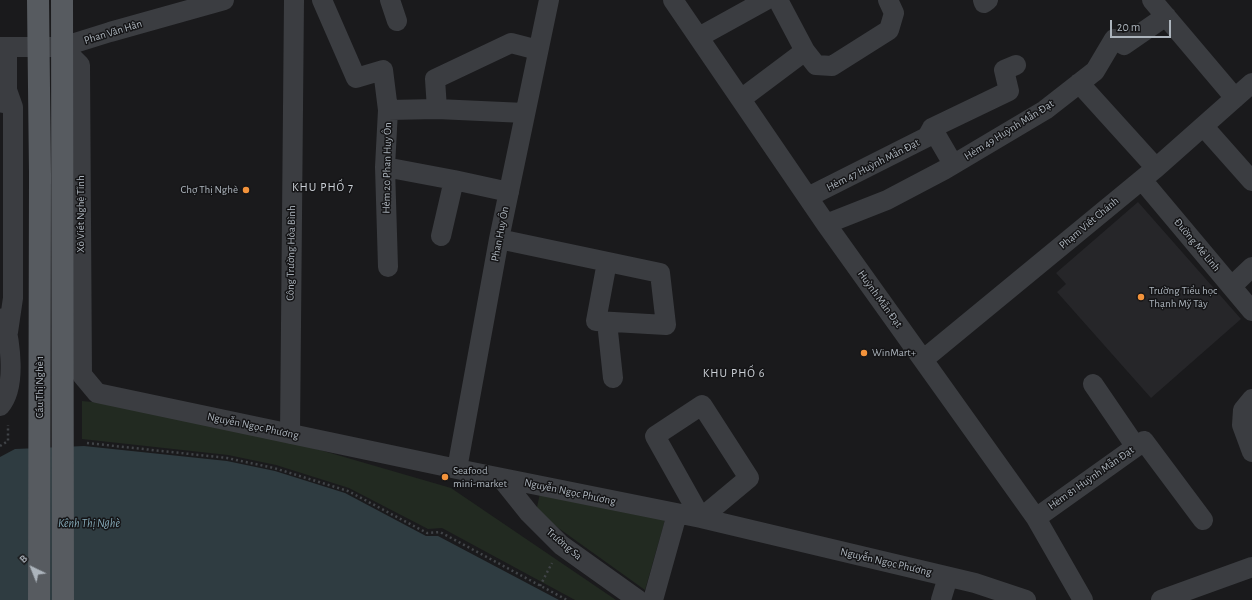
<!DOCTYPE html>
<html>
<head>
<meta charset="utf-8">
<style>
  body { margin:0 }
  #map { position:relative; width:1252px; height:600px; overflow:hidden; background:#1a1a1c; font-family:"Alegreya Sans",sans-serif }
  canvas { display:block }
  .north { position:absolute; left:12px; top:548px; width:40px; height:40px; -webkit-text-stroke:3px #151517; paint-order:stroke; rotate:317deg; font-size:11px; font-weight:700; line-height:16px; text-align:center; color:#acb4bc }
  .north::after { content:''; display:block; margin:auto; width:14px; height:18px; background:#acb4bc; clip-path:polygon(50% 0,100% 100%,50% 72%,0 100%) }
  .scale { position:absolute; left:1110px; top:20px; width:61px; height:18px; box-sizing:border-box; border:2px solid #acb4bc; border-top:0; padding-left:5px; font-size:12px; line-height:14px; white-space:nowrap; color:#acb4bc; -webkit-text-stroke:3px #151517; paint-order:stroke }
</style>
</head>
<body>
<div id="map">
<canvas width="1252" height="600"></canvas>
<div class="north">B</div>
<div class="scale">20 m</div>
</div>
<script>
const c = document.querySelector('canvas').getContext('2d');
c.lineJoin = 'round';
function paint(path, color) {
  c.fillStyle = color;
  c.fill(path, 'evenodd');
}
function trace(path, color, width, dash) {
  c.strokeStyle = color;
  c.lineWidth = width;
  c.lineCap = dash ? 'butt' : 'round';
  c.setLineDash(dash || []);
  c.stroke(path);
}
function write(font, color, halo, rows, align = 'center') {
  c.font = font + ' "Alegreya Sans",sans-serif';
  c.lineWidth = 3;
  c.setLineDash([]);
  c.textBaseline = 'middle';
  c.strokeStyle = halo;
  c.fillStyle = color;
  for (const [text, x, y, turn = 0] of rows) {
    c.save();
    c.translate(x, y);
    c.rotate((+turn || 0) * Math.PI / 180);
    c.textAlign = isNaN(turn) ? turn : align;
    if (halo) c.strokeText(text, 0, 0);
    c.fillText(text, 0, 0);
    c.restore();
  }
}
paint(new Path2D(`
  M1138 202 1241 319 1151 398 1057 292 1066 284 1056 273Z`), '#262629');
paint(new Path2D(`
  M82 401 123 405 289 441 451 488 616 600H575L442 528 428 529 349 488 276 465 228 455 82 439Z
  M540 493 665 520 645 590 536 512Z`), '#222a21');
paint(new Path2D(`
  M84 446 227 461 275 471 345 493 426 536H438L559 600H0V457L15 449Z`), '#2f3c41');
trace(new Path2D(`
  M87 443 227 458 274 468 348 491 427 533 440 532 567 600
  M0 446 8 441V425
  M540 586 552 563`), '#414448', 2.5, [2, 3]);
trace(new Path2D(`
  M322 0 356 78 383 70 388 110
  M390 0 397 21
  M673 0 826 224 1036 518 1083 600
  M778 0 805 51
  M983 0 984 3 988 0
  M1152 0 1235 98
  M699 37 766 0
  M0 47H62L110 32 224 0
  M62 47 80 65 82 375 97 393 457 469 701 518 975 583 1026 600
  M1079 83 1156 168
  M7 90 13 107V298L8 332
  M741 99 805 51 816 65 832 66 889 30 894 13 888 0
  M3 103 7 90V47
  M437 109 435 79 511 43 538 50
  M1204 127 1252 181
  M932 128 953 164
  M385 167 454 180
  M1142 180 1252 311
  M808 197 927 137 932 128 1009 91 1004 70 1016 65
  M826 224 887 200 944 170 1045 110 1095 71 1114 39 1124 45 1166 16
  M441 236 454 180 509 192
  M499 239 660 273 666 325 596 321 607 262
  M388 267 385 167 388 110 437 109 525 113
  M1232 286 1252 267
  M607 322 613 378
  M924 359 1156 168 1252 83
  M1093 384 1136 447
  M1252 399 1243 410 1242 425 1252 452
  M702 405 749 478 701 518 655 436Z
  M0 406C17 387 10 342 4 318
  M290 434 294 0
  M457 469 499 239 549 0
  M501 478 529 513 561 545 638 600
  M1036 518 1144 441 1203 520
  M653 600 677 514
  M941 600 948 577
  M1161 600 1252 567`), '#3b3d41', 20);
trace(new Path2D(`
  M38 0 40 174 39 600
  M62 0 63 600`), '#575b60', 22);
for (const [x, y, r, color] of [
  [246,190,4,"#f3933b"],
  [1141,297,4,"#f3933b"],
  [864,353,4,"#f3933b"],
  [445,477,4,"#f3933b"]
]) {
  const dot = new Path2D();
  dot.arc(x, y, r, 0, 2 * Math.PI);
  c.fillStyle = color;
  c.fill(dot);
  trace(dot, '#151517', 1.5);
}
write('11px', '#acb4bc', '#151517', [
  ["Phan Văn Hân",113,32,-17],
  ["Hẻm 49 Huỳnh Mẫn Đạt",1009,130,-32],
  ["Hẻm 47 Huỳnh Mẫn Đạt",873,165,-27],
  ["Hẻm 20 Phan Huy Ôn",387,168,-89],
  ["Xô Viết Nghệ Tĩnh",81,214,-90],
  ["Phạm Viết Chánh",1089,223,-40],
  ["Phan Huy Ôn",500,234,-79],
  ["Đường Mê Linh",1197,245,50],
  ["Công Trường Hòa Bình",291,253,-89],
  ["Huỳnh Mẫn Đạt",880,299,54],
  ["Cầu Thị Nghè 1",40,387,-90],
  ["Nguyễn Ngọc Phương",253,426,12],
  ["Hẻm 81 Huỳnh Mẫn Đạt",1091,478,-35],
  ["Nguyễn Ngọc Phương",570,492,12],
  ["Trường Sa",564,544,40],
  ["Nguyễn Ngọc Phương",886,562,13]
]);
write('11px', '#acb4bc', '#151517', [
  ["Chợ Thị Nghè",238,190,"right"],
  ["Trường Tiểu học",1149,291],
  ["Thạnh Mỹ Tây",1149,304],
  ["WinMart+",872,353],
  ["Seafood",453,471],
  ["mini-market",453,484]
], 'left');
c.letterSpacing = '1px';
write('12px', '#cdd2d8', '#151517', [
  ["KHU PHỐ 7",323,187],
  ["KHU PHỐ 6",734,373]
]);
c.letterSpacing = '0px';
write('italic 12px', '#84a8b6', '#151517', [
  ["Kênh Thị Nghè",89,523]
]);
</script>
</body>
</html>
